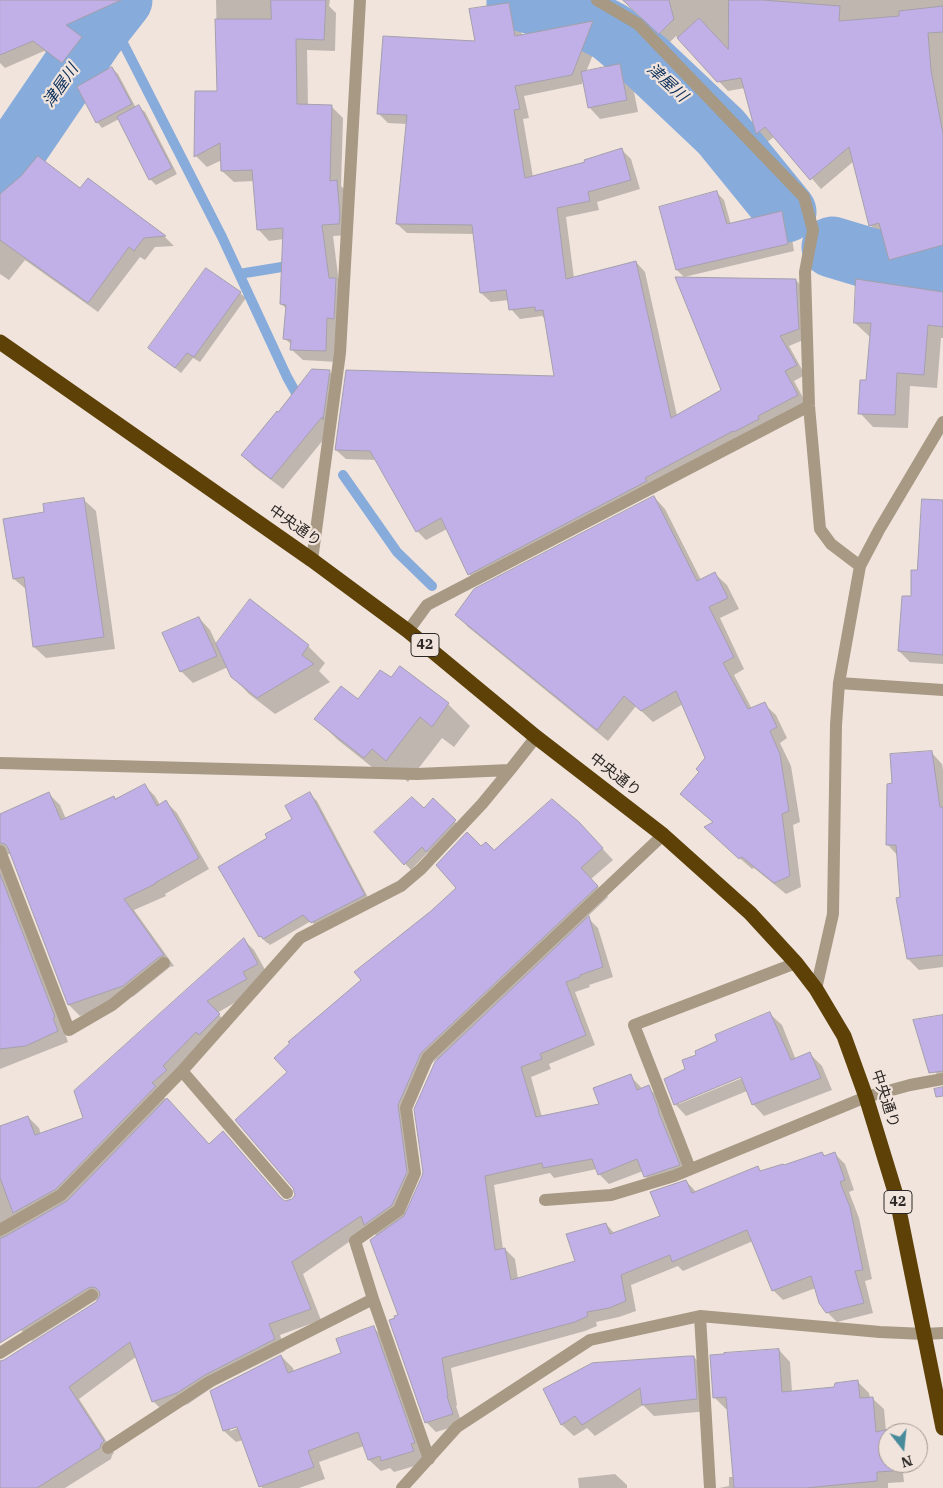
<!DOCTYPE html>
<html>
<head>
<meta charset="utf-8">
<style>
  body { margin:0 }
  #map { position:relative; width:943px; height:1488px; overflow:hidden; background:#f1e4dd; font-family:"IBM Plex Serif",serif }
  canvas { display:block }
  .north { position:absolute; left:878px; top:1423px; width:50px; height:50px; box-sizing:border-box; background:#f1e4dd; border:1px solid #a39993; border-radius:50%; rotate:164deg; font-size:14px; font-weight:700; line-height:20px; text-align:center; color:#2d2825 }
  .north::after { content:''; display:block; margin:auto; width:18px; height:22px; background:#488b9b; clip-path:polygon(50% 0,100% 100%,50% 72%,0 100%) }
</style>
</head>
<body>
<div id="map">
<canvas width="943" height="1488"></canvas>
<div class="north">N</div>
</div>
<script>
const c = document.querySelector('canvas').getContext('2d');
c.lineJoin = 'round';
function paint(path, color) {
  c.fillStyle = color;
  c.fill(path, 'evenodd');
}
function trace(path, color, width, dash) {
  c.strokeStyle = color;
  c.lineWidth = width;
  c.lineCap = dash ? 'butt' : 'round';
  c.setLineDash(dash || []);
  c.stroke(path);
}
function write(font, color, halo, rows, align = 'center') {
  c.font = font + ' "IBM Plex Serif","Noto Sans JP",serif';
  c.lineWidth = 4.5;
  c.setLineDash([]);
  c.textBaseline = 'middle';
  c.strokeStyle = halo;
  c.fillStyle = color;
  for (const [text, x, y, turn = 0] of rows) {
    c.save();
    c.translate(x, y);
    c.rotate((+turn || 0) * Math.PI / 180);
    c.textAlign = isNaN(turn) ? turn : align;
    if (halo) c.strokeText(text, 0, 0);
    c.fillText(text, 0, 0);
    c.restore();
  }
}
paint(new Path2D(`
  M31 0H98L109 22 78 36 93 49 74 74 44 51 5 68 0 63V43Z
  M216 0H330L329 6 336 13 335 51 307 50 308 106H331L343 118 341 186 348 193 350 235 333 236 339 283 337 362 303 360 291 349 292 345 284 338 287 309 281 304 284 239 269 241 258 229 254 181 234 182 222 171V160L207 167 196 156 218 93Z
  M487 0H516L522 36 593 23 602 32 586 72 619 65 631 77 638 112 600 119 589 107 583 80 582 84 524 96 529 118 523 119 533 177 587 163 622 150 631 159 640 189 597 202 599 210 566 217 574 278 636 262 645 272 677 416 722 390 796 280 805 290 808 338 789 346 805 375 794 381 807 405 478 584 469 574 447 529 426 540 417 531 377 460 346 459 336 450 556 377 546 320 542 316 520 319 511 309 509 300 491 302 481 293 474 234 407 233 397 224 407 124 388 123 379 114 476 42 486 8Z
  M626 0H943V257L900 269 890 259 883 234H880L870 225 854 161 821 189 775 136 766 143 757 134 745 88 728 91 676 36 669 43Z
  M112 68 118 74 136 108 139 107 145 112 177 174 156 185 150 179 119 119 102 128 97 122Z
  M88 180 165 237 174 246 155 247 145 260 140 257 98 312 25 260 9 280 0 274V187L7 195 80 189Z
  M717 193 724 200 731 225 782 213 789 220 794 251 684 277 677 270Z
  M240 293 246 298 200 362 193 358 181 373 150 348Z
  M943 294V338H941L937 388 910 386 908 428 873 427 860 413 868 381 871 336H869L855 323Z
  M329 371 341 383 333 428 283 489 254 467 242 455 278 414Z
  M654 497 665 509 701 580 715 574 727 585 739 609 720 618 744 669 734 675 752 709 764 704 776 715 787 738 780 743 791 766 800 822 793 825 801 887 786 894 754 868 752 869 717 838 714 823 693 805 700 772 707 759 683 704 653 722 636 706 608 741 468 627 457 615Z
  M84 500 96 511 115 649 46 658 34 647 27 590 14 579 45 513Z
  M943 539V664L910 662 899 651 918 571Z
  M250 601 308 646 325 663 319 671 330 682 275 714 249 694 232 676 228 667 193 683 181 671 199 618 210 630 217 645Z
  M400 668 448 704 470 726 454 747 442 738 408 782 394 770 387 779 338 740 316 719 358 701 392 679Z
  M931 752 942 764 943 770V967L919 970 908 959 898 856 887 844 894 785Z
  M144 785 155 796 160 805 166 802 177 813 209 869 165 894 166 896 134 910 174 966 170 967 134 996 80 1016 69 1005 11 854H9L5 856 68 1042 0 1069V816L49 794 60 805 66 819 113 797 116 800Z
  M310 794 317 801 371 903 319 929 311 921 270 945 268 943H267L260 936 269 839 294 819Z
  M433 800 460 827 432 857 428 852 411 870 375 832 424 810Z
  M590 835 613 860 591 879 608 897 587 917 598 928 613 977 589 985 590 987 575 992 595 1045 549 1064 551 1069 531 1077 542 1117 601 1105 630 1076 640 1086 642 1089 648 1087 658 1097 689 1175 655 1186 645 1176 643 1171 609 1184 599 1174 597 1169 554 1178 550 1173 494 1185 503 1249H505L515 1259 518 1279 576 1262 606 1224 615 1234 662 1217 686 1181 697 1193 757 1168 762 1172 784 1166 822 1153 826 1157 835 1154 845 1164 854 1190 849 1192 859 1218 872 1279 865 1281 873 1313 837 1322 827 1312 816 1288 783 1300 773 1290 753 1241 683 1271 678 1266 631 1285 636 1311 619 1317 596 1322 597 1326 585 1331 451 1368 457 1405 456 1406 462 1424 436 1432 426 1422 400 1316 378 1237 369 1228 303 1274 321 1320 280 1335 285 1351 216 1385 188 1404 164 1412 153 1401 137 1356 79 1399 114 1453 112 1455 111 1459 65 1488H0V1388L97 1303 99 1298 32 1341 21 1330 0 1287V1127L28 1117 39 1128 41 1135 85 1118 243 939 254 950 268 975 257 990 217 1013 230 1026 162 1095 210 1145 284 1201H293L296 1195 288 1072 363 980 431 912 458 888 481 848 494 852ZM437 1059 416 1109 424 1177 407 1213 405 1212 417 1183 409 1117 431 1064Z
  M770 1014 782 1025 796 1060 810 1054 822 1066 832 1090 764 1116 753 1104 747 1091 686 1116 675 1104 687 1070 698 1056 719 1042ZM746 1074 747 1076 679 1104V1101Z
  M943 1016V1079H942L928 1065Z
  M373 1327 385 1339 425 1463 394 1472 390 1468 381 1471 369 1460 364 1446 319 1462 325 1479 299 1488H262L243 1440 236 1442 224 1431 212 1392 281 1356 293 1368 294 1372 342 1354ZM242 1424 243 1426 230 1431V1428Z
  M779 1350 790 1362 792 1392 835 1389 858 1382 869 1393 870 1398H872L884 1409 886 1431H889L891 1433H888V1463H902L904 1482 888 1483V1488H719L729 1486V1477H734L729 1408 726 1409 714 1397Z
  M694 1357 705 1369 708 1411 654 1416 643 1405 595 1436 587 1428 574 1436 562 1425 545 1390Z
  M615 1474 627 1485V1488H579L578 1478Z`), '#0003');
trace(new Path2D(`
  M93 37 122 41 222 237 287 377 301 402
  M239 274 294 265
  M343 475 397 552 432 586`), '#87abda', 10);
trace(new Path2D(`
  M517 0 580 16 611 32 647 62 721 132 786 212
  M0 171 4 168 93 37 122 0
  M832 247 892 265 940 267 943 266`), '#87abda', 61);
const building = new Path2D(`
  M0 0H121L66 25 82 37 62 63 33 41 0 55Z
  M271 0H326L324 40 296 39 297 104 332 105 330 181 337 180 340 216 339 224 322 225 329 278H336L334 319 327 318 326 351 290 350 291 340 283 339 286 305 280 304 283 228 257 230 252 170 221 171 220 143 194 157 195 91H217L215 19H271Z
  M623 0H669L674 19 659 34Z
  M729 0H763L840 6 839 21 899 16V11L943 6V32L928 33 931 70 943 134V245L889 260 879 223 869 226 849 147 810 180 765 127 756 134 741 78 717 82 677 38 699 18 728 49Z
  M509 3 515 36 593 21 572 75 515 86 520 109 514 110 525 178 585 162 584 160 622 148 631 180 588 192 590 201 557 208 566 279 636 261 671 418 721 390 675 277 796 279 799 329 780 336 797 365 785 371 798 395 758 416 759 419 734 432 733 431 645 478 647 481 468 575 441 518 416 532 370 451 335 450 346 370 554 376 543 310 535 311V307L509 310 506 290 480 293 472 225 396 224 407 115 377 114 383 36 475 41 469 9Z
  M620 64 627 100 588 108 581 72Z
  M112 67 132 104 96 123 77 87Z
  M139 105 172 168 149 180 117 117Z
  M38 156 80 188 88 178 166 236 144 238 134 251 129 247 88 303 0 240V194L21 176Z
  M717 191 727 224 782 211 788 244 676 270 659 207Z
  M206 268 241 292 194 357 187 353 175 368 148 348Z
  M856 279 943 292V327L928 325 924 375 897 373 895 415 858 414 860 380H866L871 323H854Z
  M312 369 330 370 323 420 322 417 271 479 241 455 277 411 278 412Z
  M654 496 697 581 715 572 728 598 709 607 734 657 723 663 748 709 765 702 777 727 770 731 780 754 789 811 782 814 790 876 774 883 742 857 739 859 704 827 713 822 680 794 699 772 696 769 705 758 676 691 641 711 624 696 597 730 455 615 474 589Z
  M84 498 104 637 33 647 24 577 13 579 3 519 44 512 43 504Z
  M922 499 943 500V655L898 651 902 596H911V570H917Z
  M250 599 309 645 302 655 314 664 257 698 231 677 216 644Z
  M199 617 217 656 180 672 162 633Z
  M400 666 449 703 432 727 420 717 386 761 372 749 364 758 314 719 341 686 358 699 380 670 391 677Z
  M932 751 940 807H943V955L907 959 896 898 900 897 896 845H886L887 784 892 783 890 754Z
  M145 784 157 806 166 800 199 858 155 883V884L124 899 164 955 159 957 123 986 68 1005 8 848 5 844 0 843V814L49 792 61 820 114 796 115 799Z
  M310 792 365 895 311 923 303 915 263 939 261 936 259 937 218 867 267 838 265 834 292 819 285 806Z
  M412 797 424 808 433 798 456 820 426 852 422 847 404 865 374 832Z
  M552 799 579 822 603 848 581 868 598 886 421 1053 398 1105 407 1172 392 1205 364 1225 361 1216 292 1262 311 1309 269 1324 275 1339 205 1375 177 1393 152 1402 130 1342 69 1387 104 1441 101 1444 100 1448 37 1488H0V1361L4 1360 96 1302 100 1295 99 1291 96 1288 92 1287 88 1288 0 1343V1238L4 1237 67 1201 167 1098 209 1144 223 1131 281 1198 285 1201 292 1199 295 1195 293 1188 235 1120 287 1072 274 1058 290 1043 288 1042 361 980 354 972 431 911 456 888 436 865 467 832 481 846 486 842 494 850Z
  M0 874 55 1017 53 1018 58 1031 26 1046 0 1049Z
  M589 916 603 967 580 975V977L566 982 586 1035 540 1054 542 1059 521 1067 536 1117 599 1104 593 1088 631 1074 637 1090 649 1085 659 1111H658L680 1165 644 1177 637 1159 598 1175 592 1159 543 1168 542 1163 485 1176 495 1250 505 1248 511 1280 575 1261 566 1234 606 1223 610 1234 660 1216 650 1192 686 1180 692 1193 758 1166 760 1171 783 1164 784 1165 822 1152 824 1156 835 1152 845 1180 840 1182 850 1207 863 1270 855 1271 864 1303 826 1313 819 1303 811 1276 772 1291 747 1230 672 1262 670 1255 621 1275 626 1301 609 1308 587 1312 588 1316 575 1322 442 1358 448 1396H447L453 1414 425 1423 389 1320 395 1318 394 1316 398 1315 370 1240 404 1216 422 1176 423 1172 414 1109 435 1062Z
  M244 938 258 964 243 972 247 979 207 1001 220 1014 199 1035 196 1032 163 1066 167 1070 152 1083 156 1086 56 1189 13 1213 0 1178V1126L28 1116 35 1135 83 1118 74 1091Z
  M770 1012 791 1060 810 1052 821 1078 752 1105 741 1077 674 1105 664 1079 685 1069 682 1060 696 1055 695 1051 717 1041 715 1035Z
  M943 1015V1071L929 1073 913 1020Z
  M943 1087V1096L936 1097 934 1089Z
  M374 1326 415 1443 411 1444 414 1451 381 1461 380 1456 368 1460 358 1432 308 1451 314 1467 259 1487 237 1427 223 1431 210 1391 281 1355 288 1373 341 1353 336 1339Z
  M779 1349 782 1392 834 1387 835 1383 858 1380 860 1398 873 1397 876 1432 889 1429 888 1463H892L893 1471 877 1472V1481L806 1488H734L726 1397 713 1398 710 1355 724 1354V1353Z
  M689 1356H694L697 1399 642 1405 640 1388 582 1425 575 1416 561 1425 543 1389 592 1363Z`);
paint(building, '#c1afe7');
trace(building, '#a3a0ab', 1);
trace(new Path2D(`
  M597 0 638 24 804 197 813 230 805 272 809 406 820 529 831 544 860 566
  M312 560 340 353 360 0
  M408 631 427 605 809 406
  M839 683 943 690
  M0 763 417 774 510 770 536 737
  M0 851 69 1030 112 1005 164 963
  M816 989 833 914 836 725 839 683 860 566 879 530 943 422
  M182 1071 287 1193
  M690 1169 634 1025 796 963
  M545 1200 611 1195 674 1176 866 1097 910 1085 943 1079
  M0 1230 61 1195 182 1071 300 938 401 886 421 869 482 804 510 770
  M700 1316 710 1488
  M0 1353 92 1295
  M108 1448 209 1382 373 1299
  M429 1459 373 1299 355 1241 399 1210 415 1173 406 1108 428 1057 663 835
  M402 1488 457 1427 590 1340 700 1316 880 1332 925 1334 943 1333`), '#a79983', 12);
trace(new Path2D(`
  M0 342 312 560 408 631 536 737 663 835 750 913 796 963 816 989 844 1036 866 1097 896 1195 943 1428`), '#5d4106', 15);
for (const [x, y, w] of [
  [425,645,28],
  [898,1202,28]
]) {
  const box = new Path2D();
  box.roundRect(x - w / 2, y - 11.5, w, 23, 4);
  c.fillStyle = '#f1e4dd';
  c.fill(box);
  trace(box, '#2d2825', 1);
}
write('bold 14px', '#2d2825', null, [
  ["42",425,645],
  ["42",898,1202]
]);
write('15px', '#2d2825', '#f1e4dd', [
  ["中央通り",295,526,35],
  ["中央通り",615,775,38],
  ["中央通り",885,1099,72]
]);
write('italic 16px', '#0b2f5a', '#f1e4dd', [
  ["津屋川",667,83,42],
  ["津屋川",61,86,-55]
]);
</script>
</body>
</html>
